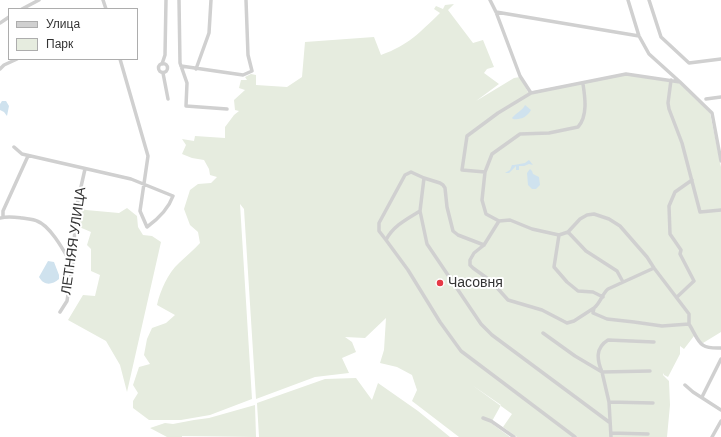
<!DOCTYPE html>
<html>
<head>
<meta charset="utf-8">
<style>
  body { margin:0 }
  #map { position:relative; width:721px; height:437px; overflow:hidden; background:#fff; font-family:Arial,sans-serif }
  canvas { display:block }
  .legend { position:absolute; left:8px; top:8px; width:130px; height:52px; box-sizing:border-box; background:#fff; border:1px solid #adadad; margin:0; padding:5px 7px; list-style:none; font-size:12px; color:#333 }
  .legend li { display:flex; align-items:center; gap:8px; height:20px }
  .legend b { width:20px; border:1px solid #adadad }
</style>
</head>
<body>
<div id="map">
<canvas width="721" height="437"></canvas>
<ul class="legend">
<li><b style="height:5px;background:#d0d0d0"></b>Улица</li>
<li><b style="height:11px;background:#e6ecdf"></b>Парк</li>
</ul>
</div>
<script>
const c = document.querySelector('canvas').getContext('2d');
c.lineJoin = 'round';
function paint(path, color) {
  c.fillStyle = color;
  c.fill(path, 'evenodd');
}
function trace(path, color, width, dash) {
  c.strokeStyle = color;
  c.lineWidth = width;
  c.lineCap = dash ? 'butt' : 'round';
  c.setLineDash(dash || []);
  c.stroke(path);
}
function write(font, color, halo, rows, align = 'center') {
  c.font = font + ' Arial,sans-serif';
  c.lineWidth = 4;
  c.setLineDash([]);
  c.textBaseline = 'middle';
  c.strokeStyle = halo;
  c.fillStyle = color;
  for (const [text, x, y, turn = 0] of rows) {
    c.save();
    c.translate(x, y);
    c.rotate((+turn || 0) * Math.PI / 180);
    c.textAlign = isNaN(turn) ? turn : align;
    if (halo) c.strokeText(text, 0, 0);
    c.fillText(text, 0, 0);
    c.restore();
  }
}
paint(new Path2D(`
  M454 4 448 10 473 43 483 40 494 67 487 69 484 73 499 84 476 101 514 78 520 77 528 92 625 74 678 82 710 113 721 167V332L703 343 694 336 684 349 680 346V354L668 377 664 375 663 373V375L669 381 670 405 667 437H517L503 427 512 414 472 385 501 405 491 423 510 437H459L412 401 417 390 412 375 397 367 380 363 384 350 386 318 365 338 345 337 352 342 356 352 342 358 349 373 315 377 256 399 244 209 240 204 252 399 210 415 181 420H149L133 408V401L138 393 133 385 139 367 150 364 144 355 147 339 152 328 166 323 175 315 157 305C160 291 168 273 179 263 186 256 194 250 200 243L198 232 190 225 184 209 190 190 198 184 211 183 217 177 210 175 209 169 204 160 192 158 182 154 186 145 182 139 194 141 195 136 225 138V127L234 115 239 111 235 110 234 100 245 90 239 88 241 80H247L245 77 251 74 256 75V85L287 87 302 77 305 42 374 37 381 55C409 45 419 33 440 13L434 9 436 6 443 9 445 5Z
  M79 207 86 210 119 213 127 208 137 216 138 227 143 235 152 236 161 242 127 392 120 365 106 341 68 320 83 295 95 296 100 275 91 271V249L87 245 91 232 77 226Z
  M356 378 372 400 378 383 418 411 450 437H259L257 403 325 379Z
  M255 405 256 437 182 436V437H167L150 428 165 423 173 424 194 420 209 418Z`), '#e6ecdf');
paint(new Path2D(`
  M2 101H6L9 106 7 116 4 112 0 110V104Z
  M525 105 531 110C527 117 521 120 513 119L512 118C516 113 523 110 525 105Z
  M529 160 533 165 529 164 524 166H519V170H516V166L509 173H505L510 170 512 165H514L525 163Z
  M530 169 532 171 533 174 539 177 540 185 536 189H532L528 185 527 173Z
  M48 261 54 262 59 275V279C52 285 44 286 39 277Z`), '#cfe2ee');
trace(new Path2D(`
  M103 0 106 9
  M179 0 180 63 187 83 186 106 227 109
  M490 0 496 12 520 76 531 93
  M628 0 639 36 649 54 680 82 712 113 721 161
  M649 0 661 37 689 63 721 59
  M22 9 39 0
  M496 12 639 36
  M0 23 9 17
  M158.5 68a4.5 4.5 0 1 1 9 0a4.5 4.5 0 1 1-9 0Z
  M162 64 165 55 166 0
  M181 66 243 75 252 71 248 55 246 0
  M0 69 4 65 17 59
  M196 69 209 33 211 0
  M163 73 168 99
  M671 80 668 103 669 109 682 143 700 212 721 210
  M583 84C585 97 588 116 578 127L549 133 520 134 492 154 485 172 482 200 486 214 499 221 510 220 532 229 559 235 568 232 580 219 587 215 594 214 609 219 620 226 647 257 654 268 689 314V324
  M706 99 721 97
  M14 147 22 154 131 179 173 196C168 210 158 219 147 227L140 211 148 156 120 59
  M485 172 462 170 467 136 498 113 531 93 626 74 680 82
  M424 178 420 211 427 244 481 324 492 335 609 422
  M420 211C407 219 393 226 386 240L408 270 440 322 461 351 575 437
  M3 217V211L28 156
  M0 218C8 216 14 217 22 218 27 219 33 219 37 221 51 226 65 253 72 265
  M499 221 484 245 474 253 470 260V265L473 268 491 281 508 300 542 310 567 323 574 321 594 308 593 313 607 319 634 322 662 326 689 324C700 342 698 349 721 348
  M568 232 586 251 617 271 623 282
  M559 235 554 267 567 282 578 291 593 292 603 297
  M386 240 379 231V223L405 175 411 172 424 178 440 183 443 185 445 188 447 207 453 231 458 235 484 245
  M677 297 694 281 680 254 681 250 670 234 669 206 675 192 692 180
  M594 308C601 302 602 294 608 289L654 268
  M60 312 67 301 73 262 76 209 85 169
  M543 333 575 356 602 372 609 402 611 437
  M650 371 602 372C597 360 595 348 608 340L654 342
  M685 385 693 392 721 410
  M702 397 721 359
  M609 402 653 403
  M483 418 491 421 514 437
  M611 433 648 434
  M712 437 721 421`), '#d0d0d0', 3.5);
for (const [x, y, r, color] of [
  [440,283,4,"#e63946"]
]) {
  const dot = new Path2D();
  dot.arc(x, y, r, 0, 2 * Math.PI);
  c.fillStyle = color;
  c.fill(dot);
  trace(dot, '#fff', 1.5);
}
write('14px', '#333', '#fff', [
  ["ЛЕТНЯЯ УЛИЦА",74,241,-82]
]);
write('14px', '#333', '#fff', [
  ["Часовня",448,283]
], 'left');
</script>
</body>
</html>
